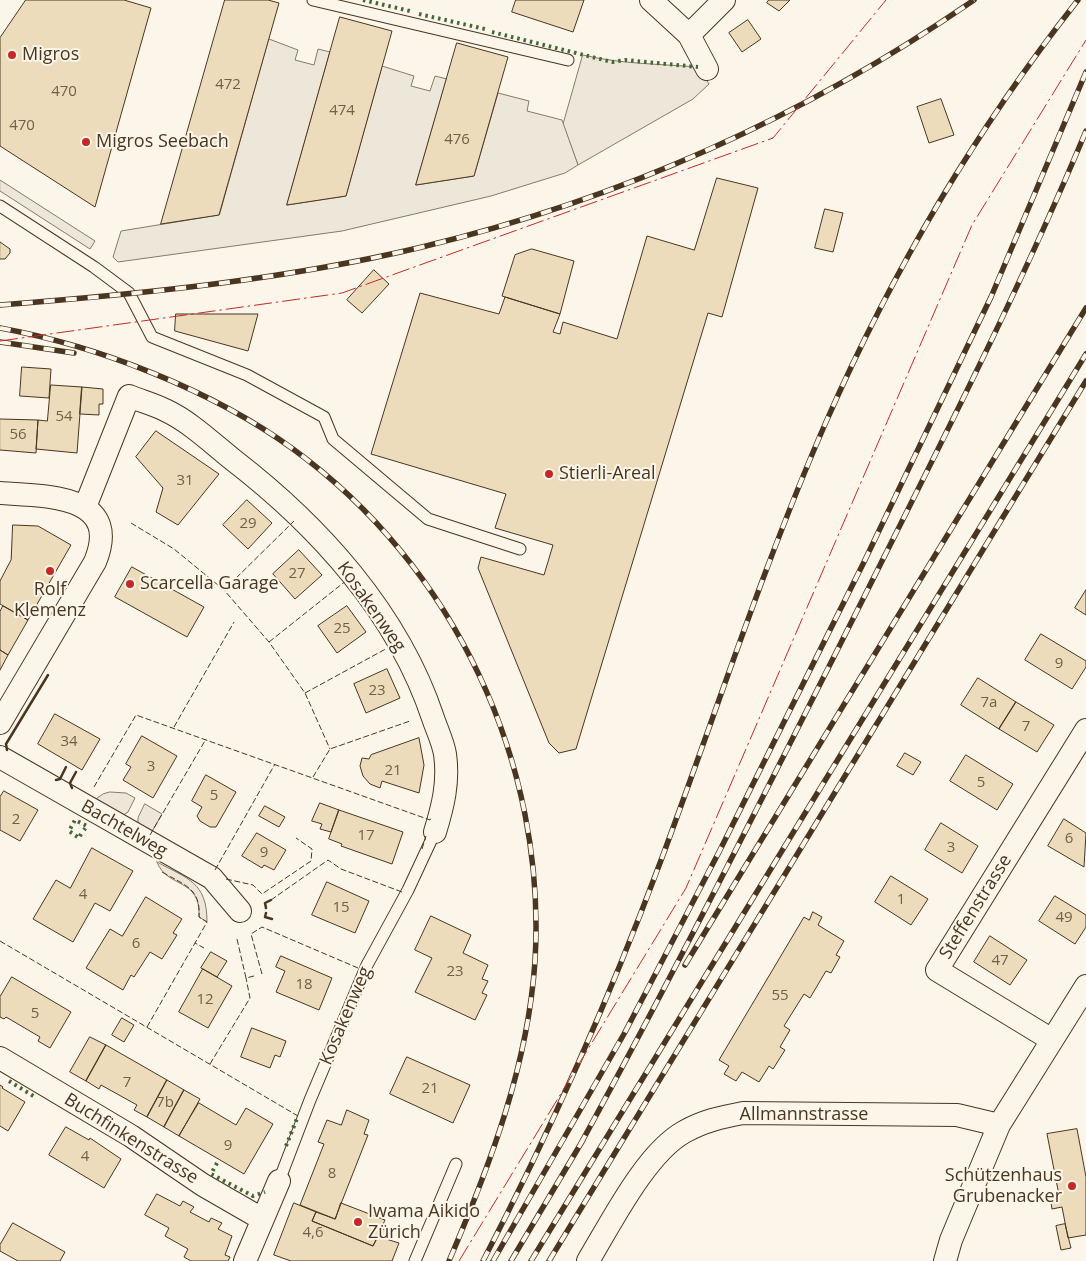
<!DOCTYPE html>
<html>
<head>
<meta charset="utf-8">
<style>
  body { margin:0 }
  canvas { display:block; background:#fbf6e9 }
</style>
</head>
<body>
<canvas width="1086" height="1261"></canvas>
<script>
const c = document.querySelector('canvas').getContext('2d');
c.lineJoin = 'round';
function paint(path, color) {
  c.fillStyle = color;
  c.fill(path, 'evenodd');
}
function trace(path, color, width, dash) {
  c.strokeStyle = color;
  c.lineWidth = width;
  c.lineCap = dash ? 'butt' : 'round';
  c.setLineDash(dash || []);
  c.stroke(path);
}
function write(font, color, halo, rows, align = 'center') {
  c.font = font + ' "Open Sans",sans-serif';
  c.lineWidth = 4;
  c.setLineDash([]);
  c.textBaseline = 'middle';
  c.strokeStyle = halo;
  c.fillStyle = color;
  for (const [text, x, y, turn = 0] of rows) {
    c.save();
    c.translate(x, y);
    c.rotate((+turn || 0) * Math.PI / 180);
    c.textAlign = isNaN(turn) ? turn : align;
    if (halo) c.strokeText(text, 0, 0);
    c.fillText(text, 0, 0);
    c.restore();
  }
}
const green = new Path2D(`
  M583 55C620 64 660 64 698 67L709 84 693 99 578 165 563 125Z
  M110 792 126 793 135 798 128 812 122 816 93 801 103 794Z
  M145 804 162 814 150 835 138 824V818Z
  M157 862C188 879 207 882 207 922L199 917C201 877 167 889 157 862Z`);
paint(green, '#ede6d9');
trace(green, '#887966', 1);
const parking = new Path2D(`
  M269 39 298 50 295 60 314 65 318 49 330 52 287 205 346 196 382 66 414 76 411 86 430 91 435 76 447 79 416 185 474 176 498 93 529 101 527 111 562 120 578 165 565 173 491 196 342 231 118 262 113 257 121 231 219 215Z
  M0 180 95 241 90 249 0 191Z`);
paint(parking, '#ede7d9');
trace(parking, '#887966', 1);
const building = new Path2D(`
  M26 0H124L151 8 95 207 0 146V38Z
  M225 0H268L279 3 219 215 161 224Z
  M516 0H584L573 32 512 12Z
  M769 0H790L779 11 767 3Z
  M340 17 392 31 346 196 287 205Z
  M748 20 761 39 742 52 729 33Z
  M457 43 508 57 474 176 416 185Z
  M941 99 954 135 929 143 917 107Z
  M717 178 758 188 722 317 708 313 576 749 559 753 549 743 478 568 481 557 544 575 553 545 495 528 506 494 371 454 420 293 499 314 505 297 560 314 553 332 560 334 563 322 617 339 647 236 694 250Z
  M825 209 843 213 833 252 815 248Z
  M0 242 10 249V253L5 259H0Z
  M532 249 574 261 560 314 502 296 515 255Z
  M374 270 389 284 362 313 347 300Z
  M176 314H258L248 351 175 331Z
  M22 367 51 369 49 398 20 396Z
  M51 385 82 387 77 453 36 449 38 420 47 421Z
  M82 387 103 389V404H99V415L80 414Z
  M0 419 38 420 36 453 0 450Z
  M156 431 219 474 178 525 156 512 163 488 136 457Z
  M247 500 272 523 248 549 223 525Z
  M13 525 38 526 71 545 28 620 0 604V581L11 560Z
  M299 550 322 575 295 599 273 574Z
  M132 567 204 607 187 637 115 597Z
  M1086 590V615L1075 608Z
  M3 606 28 620 8 655 0 650V612Z
  M347 606 366 632 337 653 318 626Z
  M1041 634 1086 661V667L1072 689 1025 660Z
  M0 650 8 655 0 670Z
  M387 669 400 698 366 713 354 684Z
  M978 678 1016 702 999 729 961 705Z
  M1016 702 1054 725 1037 752 999 729Z
  M55 714 100 739 82 770 38 744Z
  M142 736 177 756 153 798 123 780 131 767 126 764Z
  M419 738 424 765 419 793 382 781 380 788 370 784 363 776 360 766 362 758 369 759 371 755Z
  M905 753 921 762 913 775 897 766Z
  M966 755 1013 784 997 810 950 781Z
  M206 775 236 792 216 827H210L200 821 197 816 202 807 192 801Z
  M4 791 38 810 20 841 0 830V797Z
  M320 803 339 810 331 832 320 829 322 824 312 821Z
  M265 806 285 817 279 827 259 816Z
  M339 810 403 832 392 864 341 846 342 844 329 839Z
  M1064 819 1086 833 1084 867 1048 846Z
  M941 823 978 846 962 873 925 850Z
  M257 833 286 850 274 870 264 865 262 868 242 856Z
  M92 848 133 871 110 911 95 903 73 942 33 919 56 880 70 888Z
  M891 876 928 899 911 925 875 902Z
  M327 882 369 901 355 933 312 915Z
  M1055 896 1086 915V927L1075 944 1039 921Z
  M146 897 182 919 173 933 177 935 162 959 150 952 134 977 131 975 123 990 86 968 110 929 122 936Z
  M813 912 822 917 818 925 844 941 836 955 840 957 831 973 826 971 810 998 804 994 784 1026 790 1030 780 1047 785 1050 773 1069 769 1066 759 1082 742 1072 736 1081 724 1074 729 1066 719 1060 804 917 809 920Z
  M431 916 471 935 463 953 488 965 482 979 488 981 482 993 487 995 475 1020 415 992 432 958 415 950Z
  M990 936 1027 960 1010 985 974 962Z
  M211 952 227 961 217 977 201 968Z
  M281 956 332 978 319 1010 276 992 285 971 276 967Z
  M203 969 232 986 208 1028 179 1012Z
  M12 977 71 1012 50 1048 38 1041 40 1037 6 1017 4 1019 0 1017V997Z
  M122 1018 134 1025 124 1042 112 1035Z
  M252 1028 286 1041 280 1057 275 1055 270 1068 241 1057Z
  M90 1037 106 1045 86 1081 70 1072Z
  M106 1045 167 1080 147 1117 134 1110 137 1105 101 1085 99 1089 86 1081Z
  M407 1057 470 1085 453 1123 390 1094Z
  M167 1080 184 1090 164 1127 147 1117Z
  M0 1085 3 1087 2 1088 25 1102 8 1131 0 1126Z
  M184 1090 200 1099 179 1136 164 1127Z
  M199 1103 236 1125 246 1108 273 1124 244 1174 179 1136Z
  M347 1110 369 1120 364 1134 368 1135 335 1219 300 1205 324 1144 318 1142 327 1120 341 1125Z
  M66 1127 89 1140 90 1138 121 1159 104 1188 49 1155Z
  M1077 1129 1086 1177V1235L1068 1238 1062 1207 1052 1209 1050 1197 1059 1195 1047 1134Z
  M157 1194 180 1206 183 1201 194 1207 190 1212 209 1222 211 1218 222 1223 218 1229 232 1236 225 1255 230 1257 228 1261H191L184 1257 188 1249 165 1236 169 1228 145 1215Z
  M294 1203 316 1212 312 1221 373 1246 382 1229 389 1232 386 1239 399 1243 392 1261H291L274 1255Z
  M341 1203 385 1220 373 1246 312 1221 316 1212 335 1219Z
  M13 1223 65 1252 60 1261H18L0 1251V1245Z
  M1065 1224 1071 1248 1061 1250 1056 1226Z`);
paint(building, '#ecdcbc');
trace(building, '#4a3520', 1);
const service = new Path2D(`
  M313 0 568 60
  M0 206 94 267 129 293 152 337 247 375 324 417 333 439 428 519 520 549
  M279 1181 310 1100 367 965 408 890 435 832
  M415 1261 456 1164`);
const minor = new Path2D(`
  M651 0 689 35 707 69
  M689 35 724 0
  M0 493C45 496 123 494 95 562L0 723
  M85 507 129 396C141 401 153 404 165 410 189 421 211 442 232 459 319 526 398 613 433 718 437 730 443 742 445 754 449 782 443 806 435 832
  M0 757 212 878 240 911
  M1052 1040 937 970 1086 730
  M0 1058 131 1136 203 1185 262 1219
  M245 1261 279 1181
  M588 1261C611 1223 646 1153 684 1132 703 1121 722 1117 743 1113L957 1115 999 1125
  M945 1261 951 1240 999 1125 1086 986`);
trace(service, '#4a3520', 13);
trace(minor, '#4a3520', 24);
trace(service, '#fbf6e9', 11);
trace(minor, '#fbf6e9', 22);
const rail = new Path2D(`
  M0 305C141 294 284 280 422 247 621 199 806 116 974 0
  M0 328C98 346 212 390 293 449 454 566 547 763 535 961 528 1066 490 1165 449 1261
  M0 342 74 353
  M685 965 1086 308
  M580 1145C677 968 767 789 858 609 937 451 1018 294 1086 131
  M483 1261C550 1132 609 999 660 863 715 716 763 566 826 422 892 272 977 128 1078 0
  M493 1261 624 1034 719 852 864 562 991 297 1086 72
  M511 1261 583 1140
  M531 1261 1086 354
  M549 1261 1086 381`);
trace(rail, '#4a3520', 5.5);
trace(rail, '#fbf6e9', 4, [11]);
trace(new Path2D(`
  M363 0 410 11
  M419 14 485 29
  M492 32 612 62 625 60 698 67
  M81 834 79 838 69 831 75 820 87 826 84 830
  M9 1081 35 1097
  M286 1146 298 1116
  M217 1163 211 1174 253 1196 265 1192`), '#436837', 4, [2.5, 4]);
trace(new Path2D(`
  M131 523 174 549 224 590 269 642 305 693 330 749
  M224 590 294 521
  M269 642 347 580
  M305 693 393 645
  M174 727 234 622
  M313 777 330 749 410 721
  M94 787 136 715 430 820 431 818
  M150 835 206 739
  M422 849 426 836
  M215 870 275 764
  M162 872C184 885 201 888 199 917L207 922 195 943 204 948
  M226 879 253 885 262 894 311 861 312 849 296 838
  M271 900 328 860 341 869 402 892 403 890
  M237 939 246 978 254 976
  M0 941 298 1116
  M262 974 251 934 262 927 358 968
  M147 1027 195 943
  M210 1064 250 998 246 978`), '#4a3520', 1, [6, 2.5]);
trace(new Path2D(`
  M7 750 6 744 48 675
  M56 780 60 779 66 767
  M72 788 70 783 76 772
  M266 908 265 903 271 900
  M266 913 265 917 272 919`), '#4a3520', 2.5);
trace(new Path2D(`
  M0 341 342 293 773 138 886 0
  M459 1261 686 888 972 225 1086 40`), '#c62828', 1, [18, 4, 2.5, 4]);
for (const [x, y, r, color] of [
  [12,55,5,"#c62828"],
  [86,142,5,"#c62828"],
  [549,474,5,"#c62828"],
  [50,571,5,"#c62828"],
  [130,584,5,"#c62828"],
  [1072,1186,5,"#c62828"],
  [358,1222,5,"#c62828"]
]) {
  const dot = new Path2D();
  dot.arc(x, y, r, 0, 2 * Math.PI);
  c.fillStyle = color;
  c.fill(dot);
  trace(dot, '#fbf6e9', 2);
}
write('15px', '#725f47', null, [
  ["472",228,85],
  ["470",64,92],
  ["474",342,111],
  ["470",22,126],
  ["476",457,140],
  ["54",64,417],
  ["56",18,435],
  ["31",185,481],
  ["29",248,524],
  ["27",297,574],
  ["25",342,629],
  ["9",1059,664],
  ["23",377,691],
  ["7a",989,703],
  ["7",1026,727],
  ["34",69,742],
  ["3",151,767],
  ["21",393,771],
  ["5",981,783],
  ["5",214,796],
  ["2",16,820],
  ["17",366,836],
  ["6",1069,839],
  ["3",951,848],
  ["9",264,853],
  ["4",83,895],
  ["1",901,900],
  ["15",341,908],
  ["49",1064,918],
  ["6",136,944],
  ["47",1000,961],
  ["23",455,972],
  ["18",304,985],
  ["55",780,996],
  ["12",205,1000],
  ["5",35,1014],
  ["7",127,1083],
  ["21",430,1089],
  ["7b",165,1103],
  ["9",228,1146],
  ["4",85,1157],
  ["8",332,1174],
  ["4,6",313,1233]
]);
write('18px', '#4a3520', '#fbf6e9', [
  ["Migros",22,55],
  ["Migros Seebach",96,142],
  ["Stierli-Areal",559,474],
  ["Scarcella Garage",140,584],
  ["Rolf",50,590,"center"],
  ["Klemenz",50,611,"center"],
  ["Schützenhaus",1062,1176,"right"],
  ["Grubenacker",1062,1197,"right"],
  ["Iwama Aikido",368,1212],
  ["Zürich",368,1233]
], 'left');
write('18px', '#4a3520', '#fbf6e9', [
  ["Kosakenweg",371,607,55],
  ["Bachtelweg",124,829,30],
  ["Steffenstrasse",976,907,-58],
  ["Kosakenweg",346,1016,-67],
  ["Allmannstrasse",804,1115],
  ["Buchfinkenstrasse",131,1139,32]
]);
</script>
</body>
</html>
